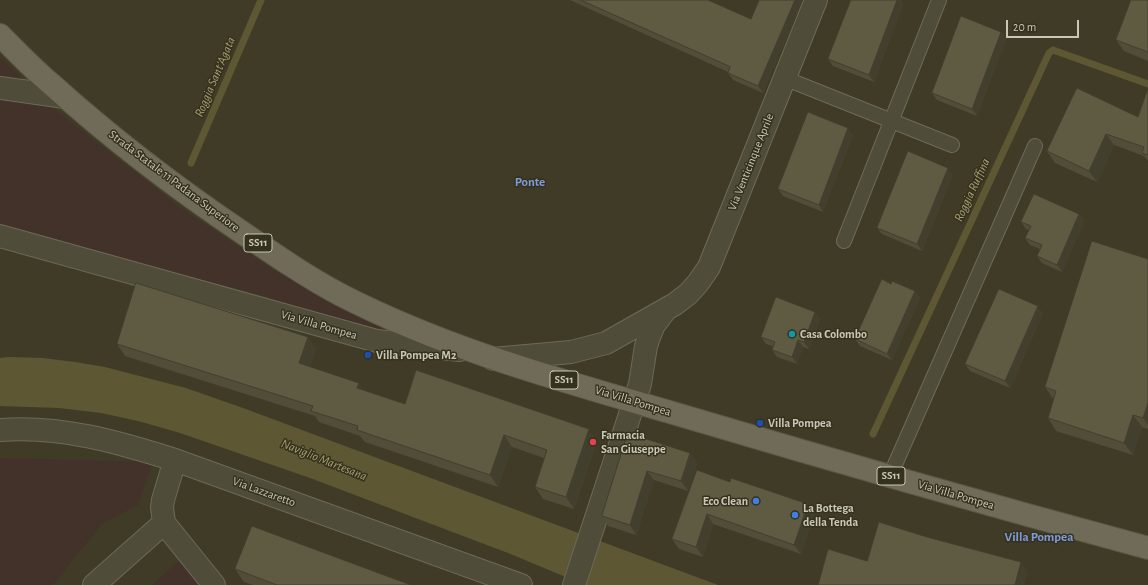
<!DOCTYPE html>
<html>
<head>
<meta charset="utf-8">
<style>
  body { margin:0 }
  #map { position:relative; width:1148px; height:585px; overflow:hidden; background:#403b26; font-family:"Alegreya Sans",sans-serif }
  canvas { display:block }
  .scale { position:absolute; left:1006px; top:20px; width:73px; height:18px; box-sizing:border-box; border:2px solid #cac7b6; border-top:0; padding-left:5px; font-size:12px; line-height:14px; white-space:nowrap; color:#cac7b6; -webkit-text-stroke:3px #35311f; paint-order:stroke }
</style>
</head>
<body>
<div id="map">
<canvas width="1148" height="585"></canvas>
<div class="scale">20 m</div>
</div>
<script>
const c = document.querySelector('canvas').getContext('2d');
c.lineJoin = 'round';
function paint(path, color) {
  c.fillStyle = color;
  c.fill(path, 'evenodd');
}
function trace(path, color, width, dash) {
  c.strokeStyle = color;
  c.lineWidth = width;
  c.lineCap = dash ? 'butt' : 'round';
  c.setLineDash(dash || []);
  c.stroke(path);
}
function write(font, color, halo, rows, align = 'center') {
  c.font = font + ' "Alegreya Sans",sans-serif';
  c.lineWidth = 3;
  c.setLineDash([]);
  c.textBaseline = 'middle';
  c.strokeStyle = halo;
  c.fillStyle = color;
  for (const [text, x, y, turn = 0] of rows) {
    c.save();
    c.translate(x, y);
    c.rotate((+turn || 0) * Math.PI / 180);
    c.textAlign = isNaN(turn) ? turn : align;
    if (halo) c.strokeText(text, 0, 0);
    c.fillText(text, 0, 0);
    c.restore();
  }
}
paint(new Path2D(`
  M0 57 52 107 181 208 274 270 330 300 398 332V335L351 324 262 295 132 262 0 224Z
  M0 458 153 462 138 505 102 524 53 585H0Z
  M181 559 203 585H152Z`), '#43322a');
paint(new Path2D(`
  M9 357 43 358 75 362 105 367 186 388 243 408 718 585H585L508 553 310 478 180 433 138 421 101 413 59 408 0 406V358Z`), '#5e5733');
trace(new Path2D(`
  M191 163 261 0
  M873 434 1049 53 1053 50 1148 84`), '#5e5733', 7);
const service = new Path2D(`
  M784 78 952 145
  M844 241 939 0
  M890 476 1035 146`);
const minor = new Path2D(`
  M493 359 571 352 606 343 675 304 688 294 698 283 709 267 816 0
  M0 430C60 425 118 442 175 460L521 585
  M175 460 163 500 162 507 164 523 214 585
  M94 585 164 523
  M574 585 640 384 646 346 649 337 654 325 664 312`);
const tertiary = new Path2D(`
  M0 88 65 97
  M0 236 377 341 460 350`);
const primary = new Path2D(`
  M0 35C17 52 33 69 51 84 111 138 176 188 243 233 275 255 307 277 341 295 446 349 560 380 673 413 831 460 989 505 1148 548`);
trace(service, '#6d6a58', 16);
trace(minor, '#6d6a58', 24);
trace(tertiary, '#6d6a58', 24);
trace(primary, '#5c5846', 24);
trace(service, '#504c3a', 14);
trace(minor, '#504c3a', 22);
trace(tertiary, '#504c3a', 22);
trace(primary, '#6f6b58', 22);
paint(new Path2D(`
  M570 0H708L751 19 802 1 763 93 733 80 728 73V72Z
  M851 0H900L903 4 874 82 833 66 828 59Z
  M1148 0V61L1124 51 1116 40Z
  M1001 32 1006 39 977 116 937 100 932 93Z
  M1148 88V161L1144 156 1114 145 1097 182 1055 163 1047 151 1138 117Z
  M853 135 823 212 783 196 778 189Z
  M953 175 922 251 882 234 877 228Z
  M1079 214 1084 221 1062 272 1042 263 1037 256 1040 249 1030 245 1025 238 1029 230 1026 229 1021 222Z
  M1148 259V429L1142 427 1133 455 1056 431 1048 418 1054 400 1045 387Z
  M891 284 915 291 920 298 892 360 860 346 855 339Z
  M815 312 820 319 809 349 803 347 797 364 777 357 772 350 773 346 766 344 761 337Z
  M1043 313 1010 388 970 371 965 364Z
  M117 344 316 348 310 367 364 390 405 404 597 441 574 509 543 499 535 487 544 458 512 447 498 487 365 442 360 436 319 422 315 416 125 356Z
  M628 433 690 453 697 463 688 491 654 480 636 535 608 526 602 516Z
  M697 470 814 514 801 554 713 524 703 557 679 549 672 539Z
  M235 569 411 585H253L244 582Z`), '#524d39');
paint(new Path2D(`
  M795 0H801L802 1 763 93 758 86Z
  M897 0H900L903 4 874 82 869 75Z
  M1001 32 1006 39 977 116 972 109Z
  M848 128 853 135 823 212 819 205Z
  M1106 134 1114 145 1097 182 1089 171Z
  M948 168 953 175 922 251 917 244Z
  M1079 214 1084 221 1062 272 1057 265Z
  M915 291 920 298 892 360 887 354Z
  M1038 306 1043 313 1010 388 1005 381Z
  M815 312 820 319 809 349 804 342Z
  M308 337 316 348 308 375 299 363Z
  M798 340 803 347 797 364 792 357Z
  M359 383 367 395 357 388Z
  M1148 403V425L1143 418Z
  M1133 415 1142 427 1133 455 1124 443Z
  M589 429 597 441 574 509 566 497Z
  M504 435 512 447 498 487 490 475Z
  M690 453 697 463 688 491 681 481Z
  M647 471 654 480 636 535 630 525Z
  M808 504 814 514 801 554 794 545Z
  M707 514 713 524 703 557 696 547Z
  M1021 562 1028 572 1024 585H1015Z`), '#423f2e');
const building = new Path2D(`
  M581 0H708L751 19 759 0H795L758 86 728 73 730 67Z
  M851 0H897L869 75 828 59Z
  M1131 0H1148V52L1116 40Z
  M961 16 1001 32 972 109 932 93Z
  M1077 88 1138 117 1148 88V155L1142 153 1144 147 1106 134 1089 171 1047 151Z
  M808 112 848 128 819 205 778 189Z
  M908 151 948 168 917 244 877 228Z
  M1034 194 1079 214 1057 265 1037 256 1042 245 1025 238 1031 226 1021 222Z
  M1092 241 1148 259V403L1143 418 1133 415 1124 443 1048 418 1056 391 1045 387Z
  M882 279 891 284 892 281 915 291 887 354 855 339Z
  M136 283 308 337 299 363 359 383 357 388 405 404 416 370 589 429 566 497 535 487 547 450 504 435 490 475 357 430 358 426 311 411 313 406 117 344Z
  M999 289 1038 306 1005 381 965 364Z
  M776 297 815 312 804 342 798 340 792 357 772 350 775 342 761 337Z
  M628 433 690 453 681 481 647 471 630 525 602 516Z
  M697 470 730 482 731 478 808 504 794 545 707 514 696 547 672 539Z
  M879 522 927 537 1021 562 1015 585H818L828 549 867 561Z
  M252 526 411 585H277L235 569Z`);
paint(building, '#5f5a42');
trace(building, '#423f2e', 1);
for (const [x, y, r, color] of [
  [792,334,4,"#0f9aa8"],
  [368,355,4,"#1a4fb4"],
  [760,423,4,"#1a4fb4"],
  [593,442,4,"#e0444e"],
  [756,501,4,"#3f7fe0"],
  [795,515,4,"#3f7fe0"]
]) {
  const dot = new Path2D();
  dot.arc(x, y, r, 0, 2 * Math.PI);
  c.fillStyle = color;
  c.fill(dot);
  trace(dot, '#35311f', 1.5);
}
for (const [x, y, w] of [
  [258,243,28],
  [564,380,28],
  [891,476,28]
]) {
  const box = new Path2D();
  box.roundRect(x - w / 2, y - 9, w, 18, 3);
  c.fillStyle = '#35311f';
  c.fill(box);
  trace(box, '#cac7b6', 1);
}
write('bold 11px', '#cac7b6', null, [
  ["SS11",258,243],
  ["SS11",564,380],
  ["SS11",891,476]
]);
write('12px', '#cac7b6', '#35311f', [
  ["Via Venticinque Aprile",751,162,-68],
  ["Strada Statale 11 Padana Superiore",174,181,37],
  ["Via Villa Pompea",319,325,16],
  ["Via Villa Pompea",633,401,17],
  ["Via Lazzaretto",264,492,20],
  ["Via Villa Pompea",956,495,16]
]);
write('bold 12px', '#cac7b6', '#35311f', [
  ["Casa Colombo",800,334],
  ["Villa Pompea M2",376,355],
  ["Villa Pompea",768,423],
  ["Farmacia",601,435],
  ["San Giuseppe",601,449],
  ["Eco Clean",748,501,"right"],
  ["La Bottega",803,508],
  ["della Tenda",803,522]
], 'left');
write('italic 13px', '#a89e70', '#35311f', [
  ["Roggia Sant'Agata",215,77,-67],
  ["Roggia Ruffina",972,190,-65],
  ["Naviglio Martesana",324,460,22]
]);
write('bold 13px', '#7e9cda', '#35311f', [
  ["Ponte",530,182],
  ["Villa Pompea",1039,537]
]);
</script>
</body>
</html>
